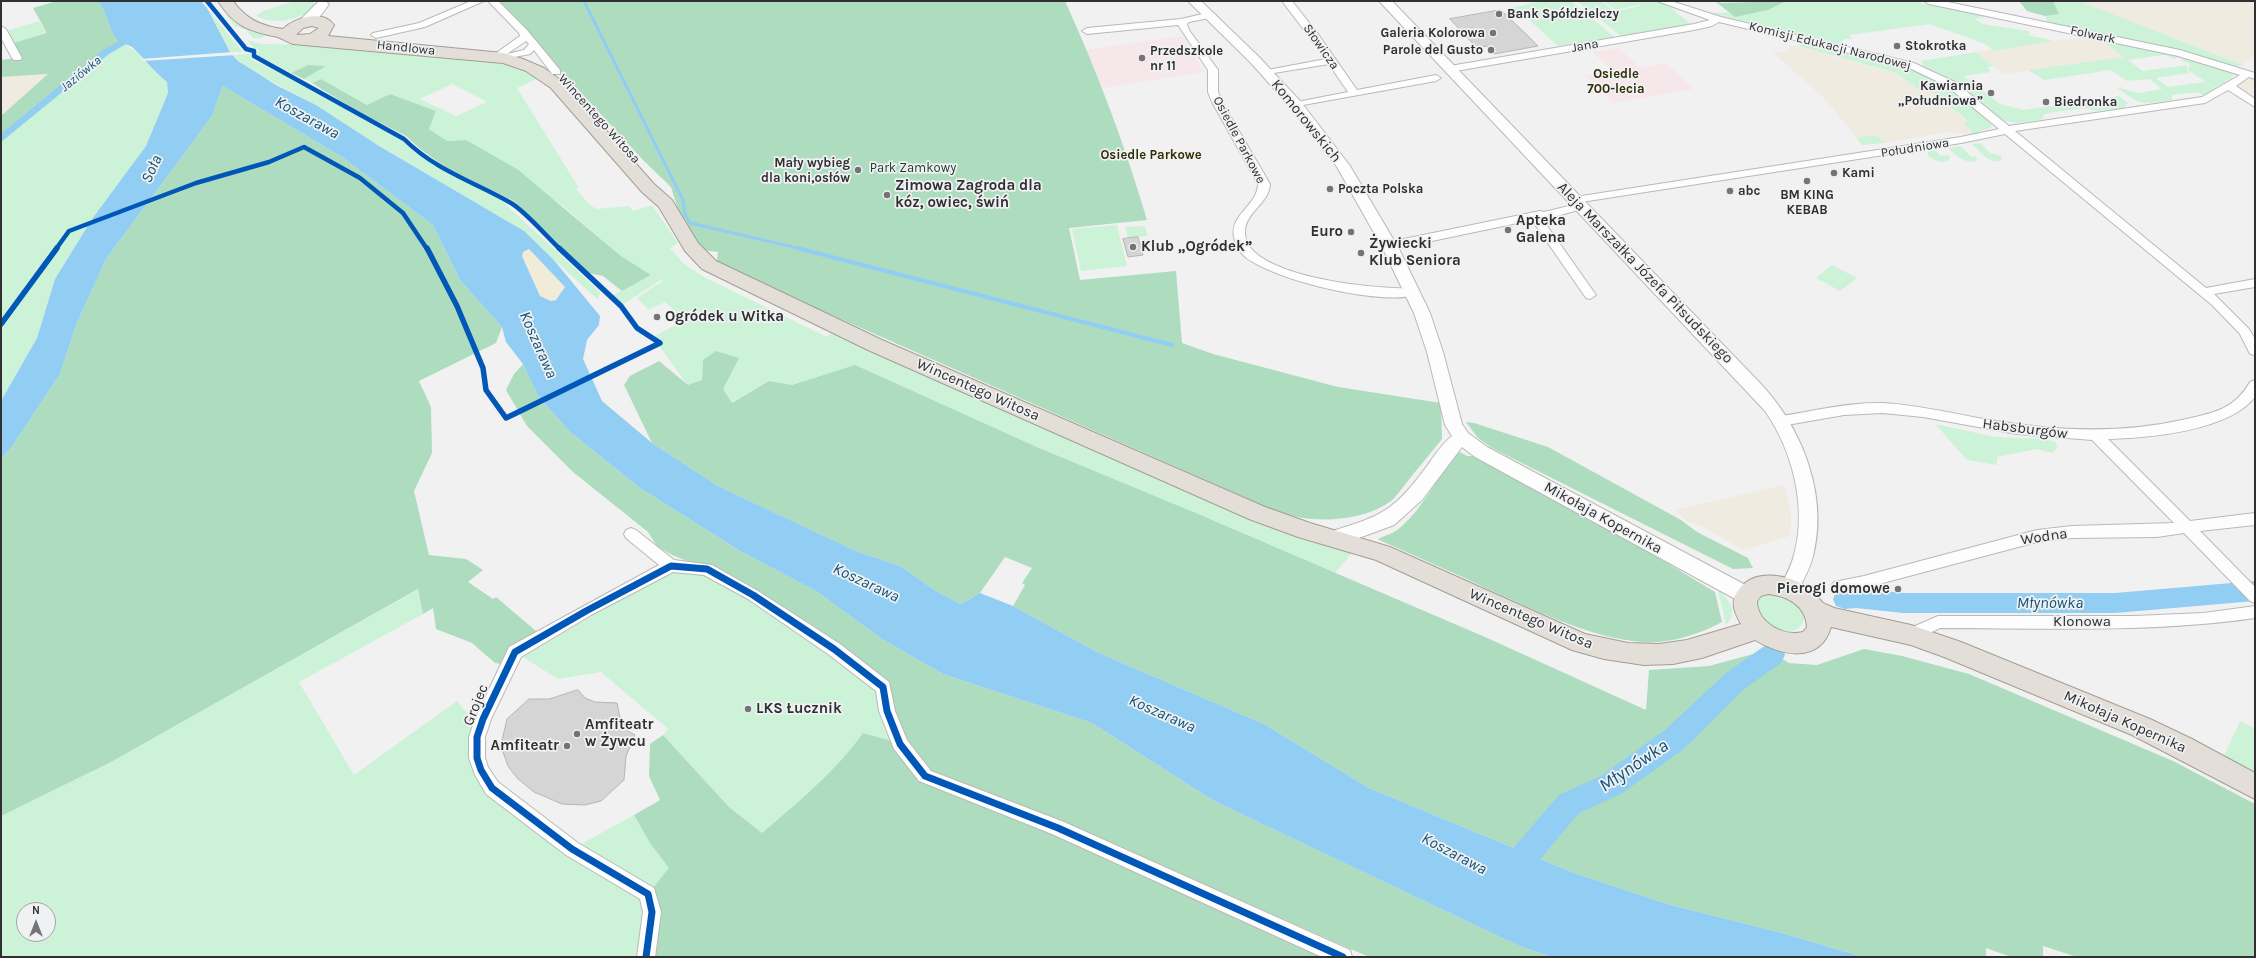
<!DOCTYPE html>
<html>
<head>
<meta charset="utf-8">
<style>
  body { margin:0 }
  #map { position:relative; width:2256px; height:958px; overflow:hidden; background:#f1f1f2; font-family:Karla,sans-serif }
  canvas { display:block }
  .frame { position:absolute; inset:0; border:2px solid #303031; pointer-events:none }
  .north { position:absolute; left:16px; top:902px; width:40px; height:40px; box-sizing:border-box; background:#f0f1f3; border:1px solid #a3a4a5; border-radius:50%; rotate:0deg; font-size:11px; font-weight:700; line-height:16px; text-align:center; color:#303031 }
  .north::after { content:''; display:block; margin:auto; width:14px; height:18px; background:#747475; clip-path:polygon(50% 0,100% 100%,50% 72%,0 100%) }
</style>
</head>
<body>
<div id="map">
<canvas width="2256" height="958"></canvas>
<div class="frame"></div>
<div class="north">N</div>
</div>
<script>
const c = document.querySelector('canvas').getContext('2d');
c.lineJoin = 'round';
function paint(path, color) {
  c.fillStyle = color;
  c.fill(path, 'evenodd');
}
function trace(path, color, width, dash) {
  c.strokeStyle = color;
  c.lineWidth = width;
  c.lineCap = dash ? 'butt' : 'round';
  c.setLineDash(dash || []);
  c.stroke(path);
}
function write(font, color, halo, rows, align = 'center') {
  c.font = font + ' Karla,sans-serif';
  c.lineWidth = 3.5;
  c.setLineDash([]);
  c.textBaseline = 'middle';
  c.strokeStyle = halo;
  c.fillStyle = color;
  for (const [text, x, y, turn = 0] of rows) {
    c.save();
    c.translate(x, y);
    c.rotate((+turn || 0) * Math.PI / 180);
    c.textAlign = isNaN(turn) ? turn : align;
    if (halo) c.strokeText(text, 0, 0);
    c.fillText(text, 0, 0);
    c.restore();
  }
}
paint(new Path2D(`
  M2079 1H2255V56L2243 65Z
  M2080 35 2099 38 2125 57 2003 74 1976 52 2082 37Z
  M1789 45 1799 46 1896 74 1919 89H1928L1968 122H1963L1970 129 1971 135 1949 132 1885 143 1874 135 1856 137 1823 97 1773 53 1789 51Z
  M49 74 1 116V77Z
  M2248 74 2255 76V104L2229 86Z
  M1784 485 1791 514 1790 536 1743 550 1704 527 1687 521 1675 510Z`), '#f0ebe0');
paint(new Path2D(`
  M1183 36 1204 72 1103 88 1085 50Z
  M1619 48 1640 68 1666 63 1694 89 1613 103 1586 76 1612 71 1593 52Z`), '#f6e7ea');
paint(new Path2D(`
  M295 1H314V7C300 20 274 26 256 16L263 11Z
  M1540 1H1571L1614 37 1558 46 1525 16 1515 17 1507 11 1508 9Z
  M1577 1H1601L1613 10 1593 14Z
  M1603 1H1656L1674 8 1672 9 1691 24 1621 36 1596 16 1640 6 1638 5 1616 10Z
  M1784 1H1910L1988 16 1975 19 1983 24 2029 31 2030 32 2029 35C2036 38 2045 37 2052 41L1994 51 1985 44 1930 24 1849 35 1853 39H1845L1839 44 1710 13 1760 12Z
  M2053 1H2079L2243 65 2234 67 2180 50 2048 24 2045 16 2059 14Z
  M207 8 243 52H230Z
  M222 10C236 24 249 30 269 34L261 38H253L246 30 235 26Z
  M39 21 48 33 10 44 3 32Z
  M2099 38 2180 53 2175 59 2165 55 2128 60 2143 71 2187 65V70L2190 73 2156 78 2168 87 2205 82 2216 89 2206 96C2197 90 2183 94 2172 95V100C2140 105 2142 106 2116 87L2138 93 2162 89 2149 79 2127 81 2111 70 2044 80 2028 70 2124 57Z
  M247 40 262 44 332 45 492 60 540 77 517 88 579 188 576 189 589 204 596 209 629 206 633 211 652 205 678 243 670 248 684 264 704 277 827 337 832 332 1353 552 1335 573 1039 448 855 366 792 385 769 381 731 403 703 360 702 380 688 386 653 337 685 320 665 302 649 310 637 298 663 281 661 280 622 305 613 295 651 275 621 256 563 206 466 140 447 141 429 129 436 111 390 94 367 105 321 79 312 83 304 79 325 66 308 65 291 73 258 56 257 54 259 50 254 48ZM452 84 487 102 456 116 420 99Z
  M1803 41 1910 68 1941 81 1990 121 1992 127 1971 135 1970 129 1963 122 1968 121 1928 89 1919 90 1896 73 1799 46Z
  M120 42C140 51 151 70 167 82L168 93 146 146 92 219 55 279 37 338 1 401V139Z
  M1976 52 1994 67H1988L1990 72 1964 76 2000 104 2024 110 2119 96 2128 103 2123 108 2096 111 2084 108 2044 114 2043 119C2027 122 2014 126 1999 118L1953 80 1924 66 1921 61Z
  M250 54 253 60 286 76 402 140 413 151 443 171 501 200 597 289 600 293 598 300 523 231 379 146 316 105 248 69 233 55Z
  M2187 57 2229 71 2233 75 2232 78 2215 88 2188 70 2190 64 2181 60Z
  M1875 135 1885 143 1862 145 1856 137Z
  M1980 143 1990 153 2001 156 2002 160C1990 166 1980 151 1972 144Z
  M1960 146 1972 157 1976 156 1977 160C1966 166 1956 155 1948 148Z
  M1935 150 1941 156 1949 155 1950 159C1944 165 1932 161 1927 154L1929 151Z
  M1117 225 1127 266 1081 271 1072 229Z
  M1145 226 1148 236 1128 238 1125 227Z
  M1832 265 1857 278 1840 291 1816 278Z
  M1935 424 1995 437 2047 439 2055 442 2058 447 2052 453 2037 449 1997 457V465L1967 460Z
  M671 566 707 569 883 687 900 744 863 733C836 771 797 803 762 833L729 807 663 735 668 729 601 672 558 679 515 652Z
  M419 589 423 614 299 682 354 775 457 701 474 721 483 719 481 770 572 849 634 815 650 843 670 868 648 894 647 956 737 957H1V816L111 762ZM24 910H48V934H24Z
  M1718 590C1729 598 1739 613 1726 625Z
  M1772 594C1787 596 1802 604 1804 620 1796 641 1767 630 1758 615 1756 612 1757 606 1756 602L1765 595Z
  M2240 721 2255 729V774L2224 756Z`), '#ccf3d8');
paint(new Path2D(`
  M57 1H98L106 9 111 28 120 42 1 139V116L48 74 1 77V60L17 58 10 44 47 33 33 8Z
  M499 1H1065C1097 71 1125 145 1147 220L1069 228 1080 280 1176 271 1182 343 1213 354 1338 387 1441 403 1442 439C1430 454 1418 468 1407 482 1402 488 1397 496 1391 501 1361 523 1309 524 1276 511L775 290 717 261 718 252 702 250 681 220 671 187 644 161 548 57 522 24Z
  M1715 1 1722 3 1786 1 1768 10 1735 17Z
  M2019 1H2053L2059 14 2045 16 2027 11Z
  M308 65 326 66 304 79 291 73Z
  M321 79 367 105 390 94 436 111 429 129 447 141 466 140 517 169 621 256 651 275 622 291 603 276 589 273 514 201 446 168 419 148 406 136 357 111 312 83Z
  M223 86 342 157 433 225 460 280 502 327 496 343 419 381 431 407 432 453 414 491 429 555 466 559 483 570 468 582 493 599 496 597 543 637 507 665 495 663 472 643 436 629 433 608 423 614 418 589 111 762 1 816V458L11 448 60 374 76 325 106 259 212 116Z
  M716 351 739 358 723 389 732 403 769 381 792 385 855 365 1039 448 1198 514 1485 637 1646 710 1649 670 1709 666 1768 650 1789 663 1817 665 1864 649 1902 656 1969 674 2173 761 2255 804V957H2077L2043 946V957H2011L1986 948V957H1863L1782 933 1667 904 1574 873 1369 788 1264 724 1099 653 1013 606 1025 585 1022 583 1032 568 1005 557 980 593 961 604 939 593 900 566 856 551 718 486 652 443 624 385 630 376 659 361 688 385 702 380 703 360Z
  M523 364 538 396 570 432 640 488 740 551 816 591 882 639 943 674 1092 723 1214 801 1517 945 1552 957H1369L1059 820 935 779 1058 828 1321 957 647 956 648 894 669 868 650 843 634 815 660 800 649 776 650 744 663 735 729 807 762 833C797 803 836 771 863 733L899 743 883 687 707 569 672 555 657 546 648 532 573 472 527 426 506 390 514 374Z
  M1466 422 1474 423 1548 447 1681 520 1697 532 1748 558 1753 568 1733 569 1492 448 1478 438Z
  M1460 452 1467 456H1477L1637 545 1715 592 1722 622C1698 635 1669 644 1641 642 1588 637 1540 612 1492 591 1455 573 1417 557 1379 540L1378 539C1386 535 1395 533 1402 526 1423 507 1438 478 1453 455Z`), '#aedcbe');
paint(new Path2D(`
  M529 249 565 287 556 300 551 301 540 296 522 256 523 252Z`), '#f1ecd8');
paint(new Path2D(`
  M98 1H201L207 8 230 52 238 61 276 85 316 105 379 146 524 231 553 259 600 316 599 325 587 340 583 359 602 401 652 443 718 486 856 551 900 566 939 593 961 604 980 593 1013 606 1099 653 1264 724 1369 788 1574 873 1667 904 1782 933 1863 957H1552L1517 945 1214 801 1092 723 943 674 882 639 816 591 740 551 640 488 570 432 538 396 523 364 506 342 502 327 460 280 433 225 342 157 223 86 212 116 106 259 76 325 60 374 11 448 1 458V401L37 338 55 279 92 219 146 146 168 93 167 82C154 72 144 58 132 47 129 45 124 44 120 42 108 32 109 13 98 1ZM529 249 565 287 556 300 551 301 540 296 522 256 523 252Z`), '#92cdf3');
paint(new Path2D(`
  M233 52 235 55 143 61 140 59Z`), '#f1f1f2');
trace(new Path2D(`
  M584 1 661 156
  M662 158 683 200 685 215 690 223 802 249`), '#92cdf3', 3);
trace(new Path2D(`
  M797 248 1172 345`), '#92cdf3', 4);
paint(new Path2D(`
  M135 32 139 35 138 37 109 54 1 142V134L103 50Z`), '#92cdf3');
paint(new Path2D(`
  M2255 581V601L2115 613H1903L1856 608 1845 609 1836 606 1833 599 1836 592 1856 588 1903 593H2115Z
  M1772 644 1781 647 1785 655 1781 663 1744 689 1685 748 1621 794 1579 813 1516 888 1506 892 1496 888 1491 878 1496 868 1559 795 1601 776 1665 730 1726 673 1763 647Z`), '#92cdf3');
const building = new Path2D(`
  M1501 10 1528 36 1538 46 1494 54 1486 46 1477 48 1450 19Z
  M1138 237 1143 255 1128 257 1123 239Z
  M578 690 585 698 595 702 617 703 621 722 628 731 635 735 626 756 624 780 601 801 585 805 562 804 534 792 518 779 508 766 503 752 502 740 507 719 529 699H549Z`);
paint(building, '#d5d5d6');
trace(building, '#b5b5b6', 1);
const minor = new Path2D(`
  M471 1H484L425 27 376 38 371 35 373 33 419 23Z
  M488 1H498L527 30 560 70V74H552L534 50 530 54 500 60 497 53 499 51 520 36 519 33ZM526 41 529 44 524 50 507 54Z
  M1282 1H1292L1318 34 1357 90 1436 75 1441 78 1436 81 1292 107V103L1348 92 1329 64 1262 75V71L1326 59Z
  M1657 1H1671L1721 17 1914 63 1955 82 2009 126 2202 97 2240 75 2178 56 1929 4 1924 1H1943L2180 50 2255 73V79L2249 77 2236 86 2255 99V107L2228 90 2205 103 2015 131 2206 288 2255 279V287L2214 294 2249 329 2255 339V355L2250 354 2240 334 2212 305 2005 134 1961 143 1575 203 1569 200 1575 197 1961 137 1999 129 1947 86 1907 67 1719 22 1712 26 1694 30 1450 72 1445 69 1450 66 1694 24 1710 20Z
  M1211 12 1216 15 1214 17 1189 22 1187 24 1189 30 1218 70V92L1222 102 1270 184C1269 204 1245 212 1245 232 1243 277 1379 290 1412 288L1416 289 1418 292 1416 295C1379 305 1284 282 1251 261 1242 256 1236 247 1234 237 1229 215 1258 205 1258 184L1212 102 1208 92V70L1178 25 1087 34 1082 31 1087 28 1181 19Z
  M1 26 6 29 22 58 20 60H14L12 58 1 38Z
  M1581 203 1587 206 1585 208 1543 220 1596 295 1590 299 1586 298 1532 220 1389 250 1383 246 1389 242 1540 211 1544 212Z
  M2255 380V397C2229 431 2149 438 2108 439L2190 521 2255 513V525L2200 531 2255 587V603L2250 601 2184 533 2157 537 2072 538 2037 542 1864 588 1839 592 1834 590 1831 586 1834 582 1864 576 2037 530 2072 526 2174 523 2092 440 2017 434 1923 417 1883 413 1844 415 1781 426 1776 424 1774 421 1776 418 1781 416C1815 411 1848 402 1883 403 1919 405 1954 414 1990 420 2054 431 2119 434 2182 420 2213 413 2234 410 2250 382Z
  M631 528 636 530 674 560 712 565 758 591 840 644 889 682 895 711 907 740 931 771 1064 822 1350 950 1352 957H1322L1052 834 919 781 894 749 879 711 876 691 828 654 748 599 704 575 673 572 591 615 521 657 491 719 485 737V758L488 767 498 782 578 843 654 888 661 912 655 957H637L643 912 640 899 566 855 486 794 475 775 469 758V737L475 719 509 647 659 565 626 538 624 534 626 530Z
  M2255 606V618C2151 633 2045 628 1940 628L1911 642 1906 640 1903 635 1906 630 1938 616H2135L2204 613Z`);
const tertiary = new Path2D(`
  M319 1H325L329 4C323 13 312 29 300 26L298 23 300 20Z
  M1188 1H1201L1259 57 1301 102 1350 166 1399 249 1430 313 1443 352 1462 424 1468 433 1487 447 1753 589 1756 595 1753 601 1746 603 1739 601 1475 457 1462 447 1422 500 1394 525 1348 542 1334 545 1327 543 1325 538 1327 533C1375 517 1389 516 1421 474 1431 462 1439 446 1452 436L1445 425 1427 352 1414 313 1383 249 1337 167 1291 108 1251 63Z
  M1379 1H1392L1759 382C1801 426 1829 494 1813 556 1810 569 1802 582 1796 595L1789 597 1782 595 1779 589C1785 578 1791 567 1794 555 1807 508 1793 451 1765 411Z`);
const primary = new Path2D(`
  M218 1H233C246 19 261 26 283 29 294 18 323 9 334 25L328 36 503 53 523 59 544 68 563 82 654 184 672 200 698 243 716 261 882 340 1265 507 1310 523 1390 547 1585 634 1628 643 1659 644 1687 640 1741 624C1734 611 1729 601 1740 588 1756 568 1789 575 1808 587 1814 591 1818 598 1823 603 1826 605 1831 606 1834 608L1911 625 1961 642 2150 719 2192 739 2255 773V799L2132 735 1944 657 1911 645 1831 627C1820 664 1781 656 1755 640L1702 658 1673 664 1644 665 1604 659 1572 650 1376 560 1298 537 1249 519 868 350 702 269 685 251 659 207 642 192 551 88 526 71 503 63 293 44C287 42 283 39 278 37 249 31 235 27 218 1ZM312 26 319 28 310 34 296 35 303 28ZM1768 594C1788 596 1806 606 1807 627L1803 632C1783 637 1757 622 1757 601L1761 596Z`);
trace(minor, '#b9b9ba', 2);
trace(tertiary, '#b9b9ba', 2);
trace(primary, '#a39e92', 2);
paint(minor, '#fdfdfd');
paint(tertiary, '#fdfdfd');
paint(primary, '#e3dfd8');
trace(new Path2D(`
  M207 1 246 49 254 51V56L404 139C435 170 474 182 511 203 526 212 546 236 560 249
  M56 249 69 231 196 183 269 162 304 147 360 178 403 213 427 249`), '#0057b8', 4.5);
trace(new Path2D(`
  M427 248 457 306 483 368 486 390 506 418 660 343 637 328 621 306 559 248
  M1 324 57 248`), '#0057b8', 5.5);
trace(new Path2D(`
  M646 957 652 912 648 894 572 849 492 788 481 770 477 758V737L483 719 515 652 586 611 671 566 707 569 753 595 834 649 883 687 887 711 900 744 925 776 1058 828 1343 957`), '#0057b8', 7);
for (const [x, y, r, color] of [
  [1499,14,4,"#747475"],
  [1493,33,4,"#747475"],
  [1897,46,4,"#747475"],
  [1491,50,4,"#747475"],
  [1142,58,4,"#747475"],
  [1991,93,4,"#747475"],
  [2046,102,4,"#747475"],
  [858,170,4,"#747475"],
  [1834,173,4,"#747475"],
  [1807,181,4,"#747475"],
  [1330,189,4,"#747475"],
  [1730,191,4,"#747475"],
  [887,195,4,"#747475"],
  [1508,230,4,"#747475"],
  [1351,232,4,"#747475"],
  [1133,247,4,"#747475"],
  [1361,253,4,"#747475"],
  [657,317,4,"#747475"],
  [1898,589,4,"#747475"],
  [748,709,4,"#747475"],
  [577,734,4,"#747475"],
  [567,746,4,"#747475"]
]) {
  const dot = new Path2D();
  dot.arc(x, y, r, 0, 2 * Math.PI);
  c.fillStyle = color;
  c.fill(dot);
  trace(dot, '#f0f1f3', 1.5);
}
write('bold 13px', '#303031', '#f0f1f3', [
  ["Bank Spółdzielczy",1507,14],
  ["Galeria Kolorowa",1485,33,"right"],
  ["Stokrotka",1905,46],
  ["Parole del Gusto",1483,50,"right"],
  ["Przedszkole",1150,51],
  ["nr 11",1150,66],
  ["Kawiarnia",1983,86,"right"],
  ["„Południowa”",1983,101,"right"],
  ["Biedronka",2054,102],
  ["Mały wybieg",850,163,"right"],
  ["dla koni,osłów",850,178,"right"],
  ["Kami",1842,173],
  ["Poczta Polska",1338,189],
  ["abc",1738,191],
  ["BM KING",1807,195,"center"],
  ["KEBAB",1807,210,"center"]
], 'left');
write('13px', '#303031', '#f0f1f3', [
  ["Folwark",2093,35,12],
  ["Jana",1585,46,-10],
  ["Komisji Edukacji Narodowej",1830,46,14],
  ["Słowicza",1321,47,55],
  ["Handlowa",406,48,6],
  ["Wincentego Witosa",599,119,48],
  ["Osiedle Parkowe",1239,140,62],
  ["Południowa",1915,148,-9]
]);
write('italic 13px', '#125477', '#f0f1f3', [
  ["Jaziówka",81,74,-39]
]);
write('bold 13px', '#322d02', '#f0f1f3', [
  ["Osiedle",1616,74],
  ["700-lecia",1616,89],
  ["Osiedle Parkowe",1151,155]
]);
write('13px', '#183b25', '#f0f1f3', [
  ["Park Zamkowy",913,168]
]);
write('15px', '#303031', '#f0f1f3', [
  ["Komorowskich",1306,121,51],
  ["Aleja Marszałka Józefa Piłsudskiego",1645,273,46],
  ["Wincentego Witosa",978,390,24],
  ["Habsburgów",2025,429,7],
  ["Mikołaja Kopernika",1603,518,29],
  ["Wodna",2044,537,-8],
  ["Wincentego Witosa",1531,619,23],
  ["Klonowa",2082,622],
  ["Grojec",476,705,-68],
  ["Mikołaja Kopernika",2125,722,24]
]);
write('bold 15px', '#303031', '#f0f1f3', [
  ["Zimowa Zagroda dla",895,186],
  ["kóz, owiec, świń",895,203],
  ["Apteka",1516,221],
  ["Galena",1516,238],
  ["Euro",1343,232,"right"],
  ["Żywiecki",1369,244],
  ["Klub Seniora",1369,261],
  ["Klub „Ogródek”",1141,247],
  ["Ogródek u Witka",665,317],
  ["Pierogi domowe",1890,589,"right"],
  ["LKS Łucznik",756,709],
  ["Amfiteatr",585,725],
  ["w Żywcu",585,742],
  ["Amfiteatr",559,746,"right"]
], 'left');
write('italic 16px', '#125477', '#f0f1f3', [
  ["Koszarawa",307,118,29],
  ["Soła",152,169,-66],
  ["Koszarawa",538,345,66],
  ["Koszarawa",866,583,25],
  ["Młynówka",2050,603],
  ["Koszarawa",1162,714,24],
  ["Koszarawa",1454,854,28]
]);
write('italic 19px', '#125477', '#f0f1f3', [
  ["Młynówka",1634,766,-34]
]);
</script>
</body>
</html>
